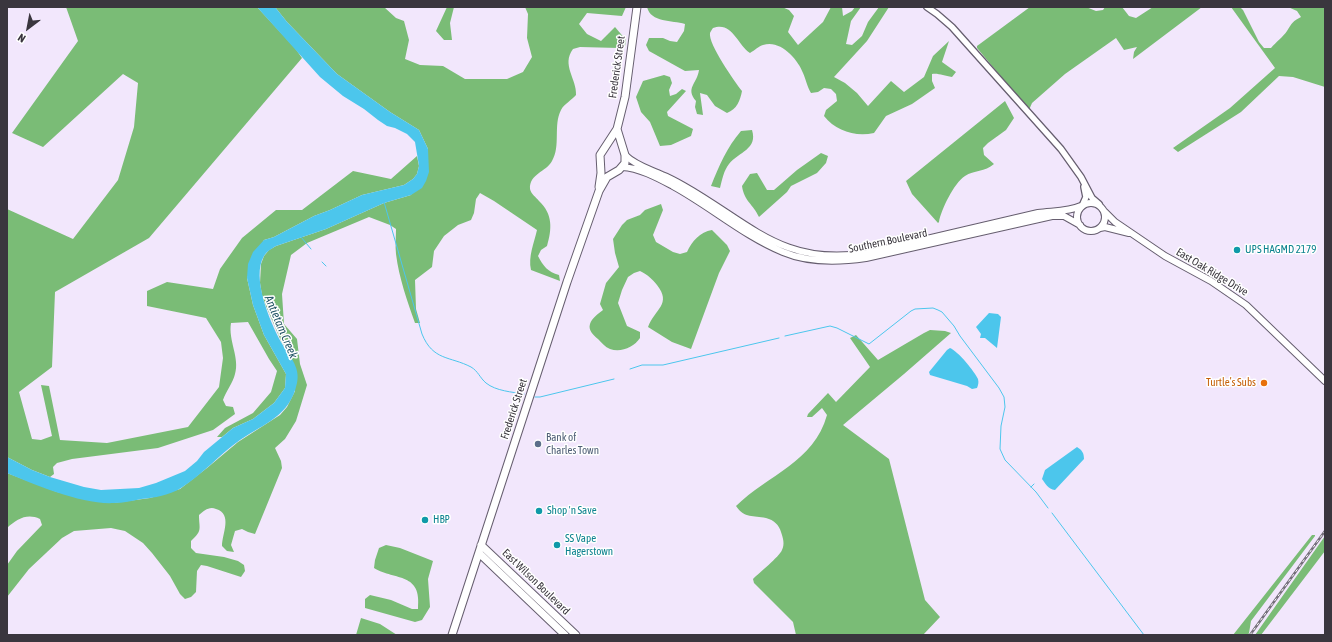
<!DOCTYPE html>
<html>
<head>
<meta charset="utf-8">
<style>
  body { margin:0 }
  #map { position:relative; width:1332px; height:642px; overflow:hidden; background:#f2e7fc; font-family:"Asap Condensed",sans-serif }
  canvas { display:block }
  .frame { position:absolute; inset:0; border:8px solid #3a363e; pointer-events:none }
  .north { position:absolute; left:8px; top:8px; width:40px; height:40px; -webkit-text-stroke:3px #fff; paint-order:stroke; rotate:212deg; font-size:11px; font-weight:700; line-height:16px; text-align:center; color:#3a363e }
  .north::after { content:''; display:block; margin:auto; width:14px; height:18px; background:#3a363e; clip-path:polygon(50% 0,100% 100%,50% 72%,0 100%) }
</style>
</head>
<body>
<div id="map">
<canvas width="1332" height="642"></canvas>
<div class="frame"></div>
<div class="north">N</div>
</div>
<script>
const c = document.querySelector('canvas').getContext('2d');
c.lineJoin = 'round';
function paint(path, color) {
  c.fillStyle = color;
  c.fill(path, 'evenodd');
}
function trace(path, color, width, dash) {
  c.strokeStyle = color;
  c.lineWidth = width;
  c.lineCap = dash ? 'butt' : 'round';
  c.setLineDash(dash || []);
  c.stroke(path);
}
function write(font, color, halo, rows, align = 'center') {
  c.font = font + ' "Asap Condensed",sans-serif';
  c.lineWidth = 3;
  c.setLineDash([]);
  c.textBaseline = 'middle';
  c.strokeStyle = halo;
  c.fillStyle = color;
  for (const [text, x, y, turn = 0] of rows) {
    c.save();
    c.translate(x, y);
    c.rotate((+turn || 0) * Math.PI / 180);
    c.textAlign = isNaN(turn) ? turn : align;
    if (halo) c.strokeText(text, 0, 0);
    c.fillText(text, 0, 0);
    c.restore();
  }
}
paint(new Path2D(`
  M66 7H257L295 48 302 58 149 238 55 292 52 367 19 392 32 439 41 440 52 436 41 385 49 386 60 440 107 443 188 427 219 387 223 358 221 342 206 318 147 306V291L167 282 213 289 220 269 242 238 276 210H302L353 171 391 179 417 156 419 166 417 174 413 179 404 185 362 195 330 210 314 216 274 237 264 240 247 278 253 305 264 335 286 374 285 388 274 403 253 419 233 428 222 437H217L225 428 253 413 271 392 277 371 269 359 248 322 231 323C228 340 240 358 235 374 233 383 226 391 223 400L226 406 233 407 235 414 213 430 158 448 72 459 57 463 53 467 54 474 50 477 32 470 7 457V209L73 239 118 180 134 127 138 83 123 74 43 147 12 133 78 41Z
  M275 7H384L396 18 404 21 409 40 405 59 420 65 443 66 465 79H507L523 72 532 57 527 38 528 14 525 7H626L622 16 587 13 579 24 587 34 601 41 615 27 626 40 625 46 619 48 580 47 573 49C561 65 577 79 576 95 572 100 564 104 561 110 553 125 561 146 552 161 546 172 529 174 530 189 531 194 536 197 539 201 553 214 552 229 547 246L541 250 538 256C543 266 548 272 559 275L560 281 531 270C528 257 534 243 537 230L494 201 480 193 476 199 474 213 471 220 458 225 444 236 434 251 432 267 415 280 416 309 420 323H415C407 300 399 278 396 254 395 246 396 237 396 229L390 225 369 217 307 243 291 255 282 294 284 324 297 339 300 364 307 385 296 421 285 439 275 448 281 461 282 468 255 534 248 532 242 529 235 531 231 545 234 552 227 551 222 546C222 534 233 514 216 509 209 506 204 511 199 515 199 529 203 530 191 541V548L196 553 224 557 238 561 244 565 245 571 241 577 207 566 201 565 197 571 196 592 191 597 185 599 180 594 170 576 152 553 143 543 125 531 111 528 74 531 62 538 29 569 7 597V565L17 551 42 525 40 519C27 513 17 519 7 528V473L57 492 113 503 150 498 180 489 207 468 238 442 280 415 287 407 295 391 290 355 281 341 266 306 262 295 260 283 261 264 264 256 269 250 276 246 326 229 384 203 411 195 428 149 419 130 390 112 337 74 287 22Z
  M447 7H454L450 23 452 40H444L436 31Z
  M647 7H782L789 10 794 16 788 32 798 45 823 22 831 7H842L843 16 852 11 855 7H861L851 21 846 44 852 45 862 36 868 22 879 7H889L867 41 834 77 845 83 857 93 868 106 891 81 904 92 924 77 933 56 949 41 942 62 956 72 952 77C944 76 939 73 932 74V81L935 88 912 104 886 116 874 133C855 137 836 131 824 116L826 110 837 101 836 94 831 89 824 88 818 92 811 93C807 86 806 80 803 73 798 59 780 39 763 45 759 46 755 50 750 53 737 44 732 21 713 28 712 29 711 31 710 33 708 44 735 82 742 91 740 101 737 109 727 113L715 106 707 95 700 93 703 115 697 114 695 107 696 101C685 88 697 84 699 70L685 71 649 51 646 45 649 38H663L670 41 677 42 684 31 685 24C672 20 651 23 647 7Z
  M1030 7H1086L1096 11 1103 10 1105 7H1122L1129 16 1136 18 1153 7H1202L1133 59 1134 52 1137 47 1124 50 1116 38 1065 74 1032 103 1029 110 977 48V46Z
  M1231 7H1240L1243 10 1259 42 1264 48H1271C1276 42 1283 37 1287 31 1292 23 1293 21 1301 17L1297 11 1288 7H1325V87L1293 77 1279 76 1241 112 1178 152 1173 148 1230 108 1275 68Z
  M664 75 670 77 672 83 669 90 670 96 676 94 682 89 686 91 667 112 668 116 693 129 691 136 671 145 660 146 650 122 641 112 636 97 643 81Z
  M1005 101 1014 118 1006 130 988 143 983 148 984 155 994 164C985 172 974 170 965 176 954 183 941 210 939 222L938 223 912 194 906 181Z
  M752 130C758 149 739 152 729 164 724 170 722 180 720 188L711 186C719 166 727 147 741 131Z
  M821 153 828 156 826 163 817 173 791 186 787 192 759 217C753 204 744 201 742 186L750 174 757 173 767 190H774L797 170Z
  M661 204 663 210 653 235 656 242 673 252 680 254 687 252C692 241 700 232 712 230L727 245 730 251 719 273 691 349 672 342 648 327C655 309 672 304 657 285 652 279 648 275 640 271L634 273 628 277 622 290 618 303 627 326 640 332V338C634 347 621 353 610 349 605 347 602 343 598 339 593 335 588 330 590 324 592 318 598 314 603 310L600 304 606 283 619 267 615 253 613 239 622 225 627 220 640 215 645 210Z
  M930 330 945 331 951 333 904 374 843 425 889 459 925 600 940 617 923 635H796L793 622 754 583 753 579C759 573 779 557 782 550 785 544 783 538 781 532 779 525 774 520 766 518 753 515 745 519 736 506 768 475 814 462 827 415L822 408 812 417H807L808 414 828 393 836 402 870 367 850 338 856 335 878 360 924 333Z
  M1312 535H1315V536L1251 621 1249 633 1248 635H1233Z
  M1325 536V551L1261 635H1255Z
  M386 545 400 548 433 561 428 579 430 607 422 620 415 622 365 608V599L370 595 391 600 412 609H418C422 572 396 581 374 568L375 560 379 548Z
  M361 618 380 624 397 635H356Z`), '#7abc76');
paint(new Path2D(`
  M257 7H275L287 22 337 74 390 112 419 130 428 149 429 172 426 181 422 188 411 195 384 203 326 229 276 246C271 249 267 251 264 256 251 277 270 322 281 342 288 354 301 367 297 383 290 416 265 423 240 440 219 455 203 474 181 488 170 495 154 498 141 499 132 501 123 503 114 503 83 505 35 485 7 473V457L32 470 50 477 84 487 101 490 139 488 156 483 185 471 197 461 204 452 233 428 253 419 274 403 285 388 286 374 264 335 253 305 247 278 248 264 253 252 264 240 274 237 314 216 330 210 362 195 404 185 413 179 417 174 419 166 415 142 407 134 395 128 387 126 378 120 364 109 343 96 320 77Z
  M989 313 998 314 1001 317 997 348 985 338H980L981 334 976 327Z
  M950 348C958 351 975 372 978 379 979 383 978 385 977 388L972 389 967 386 930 375 929 372 947 350Z
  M1077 447C1082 450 1084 453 1084 459L1055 490C1048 489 1045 483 1042 479L1045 470Z`), '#4cc6ec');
trace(new Path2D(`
  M384 202 422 334C433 361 450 356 471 367 478 371 480 378 486 383 496 391 512 392 524 394
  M301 237 311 249
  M322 262 326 266
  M785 336 830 326 837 328 869 344 911 311 915 309 933 308 938 310 942 312 954 326 960 336 999 388 1004 397 1005 407 1001 426 1000 449 1005 460 1036 492 1048 508
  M630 369 642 365H663L779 338
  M535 397H540L614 379
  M1031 487 1034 484
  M1052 513 1144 635`), '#4cc6ec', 1);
const tertiary = new Path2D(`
  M927 7 937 14 952 27 1061 149 1081 177 1092 198 1099 204
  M1082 206 1086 197 1084 187`);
const secondary = new Path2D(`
  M625 155C635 165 649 169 662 175 670 178 677 182 684 186 751 224 783 267 867 253L1038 213C1052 211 1068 212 1081 206
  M622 167C640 168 658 178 673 186 710 206 744 236 783 252 809 263 839 262 866 258L1052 216H1064L1080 225
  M1077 217a14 14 0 1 1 28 0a14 14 0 1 1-28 0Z
  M1105 212 1115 222 1165 256 1211 281 1246 305 1325 381
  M1100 228 1105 227 1129 233`);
const primary = new Path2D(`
  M599 187 601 173 600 155 617 129 625 97 637 7
  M481 545 576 635
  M479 553 565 635
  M452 635 567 282 599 191 607 177 619 170 625 163V155L617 129`);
trace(tertiary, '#665e6f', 8);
trace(secondary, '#665e6f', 8);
trace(primary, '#665e6f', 9);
trace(tertiary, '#fff', 5.5);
trace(secondary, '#fff', 6);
trace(primary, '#fff', 7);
const rail = new Path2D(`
  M1250 635 1325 531`);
trace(rail, '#746e7a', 2.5);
trace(rail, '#fff', 1, [3]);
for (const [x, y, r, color] of [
  [1237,250,4,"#0f9aa8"],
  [1264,383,4,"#e8710a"],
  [538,444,4,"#5c6f8a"],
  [539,511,4,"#0f9aa8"],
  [425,520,4,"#0f9aa8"],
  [557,545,4,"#0f9aa8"]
]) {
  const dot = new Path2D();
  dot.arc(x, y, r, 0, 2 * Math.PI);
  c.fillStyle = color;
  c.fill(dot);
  trace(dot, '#fff', 1.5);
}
write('11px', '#3a363e', '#fff', [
  ["Frederick Street",617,67,-82],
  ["Southern Boulevard",888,241,-12],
  ["East Oak Ridge Drive",1212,272,31],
  ["Frederick Street",514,409,-72],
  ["East Wilson Boulevard",536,582,44]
]);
write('11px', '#0d838f', '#fff', [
  ["UPS HAGMD 2179",1245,250],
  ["Shop 'n Save",547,511],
  ["HBP",433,520],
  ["SS Vape",565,539],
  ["Hagerstown",565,552]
], 'left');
write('11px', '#c56008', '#fff', [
  ["Turtle’s Subs",1256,383]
], 'right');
write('11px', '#4e5e75', '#fff', [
  ["Bank of",546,438],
  ["Charles Town",546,451]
], 'left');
write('italic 12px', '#245666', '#fff', [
  ["Antietam Creek",281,327,67]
]);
</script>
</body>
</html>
